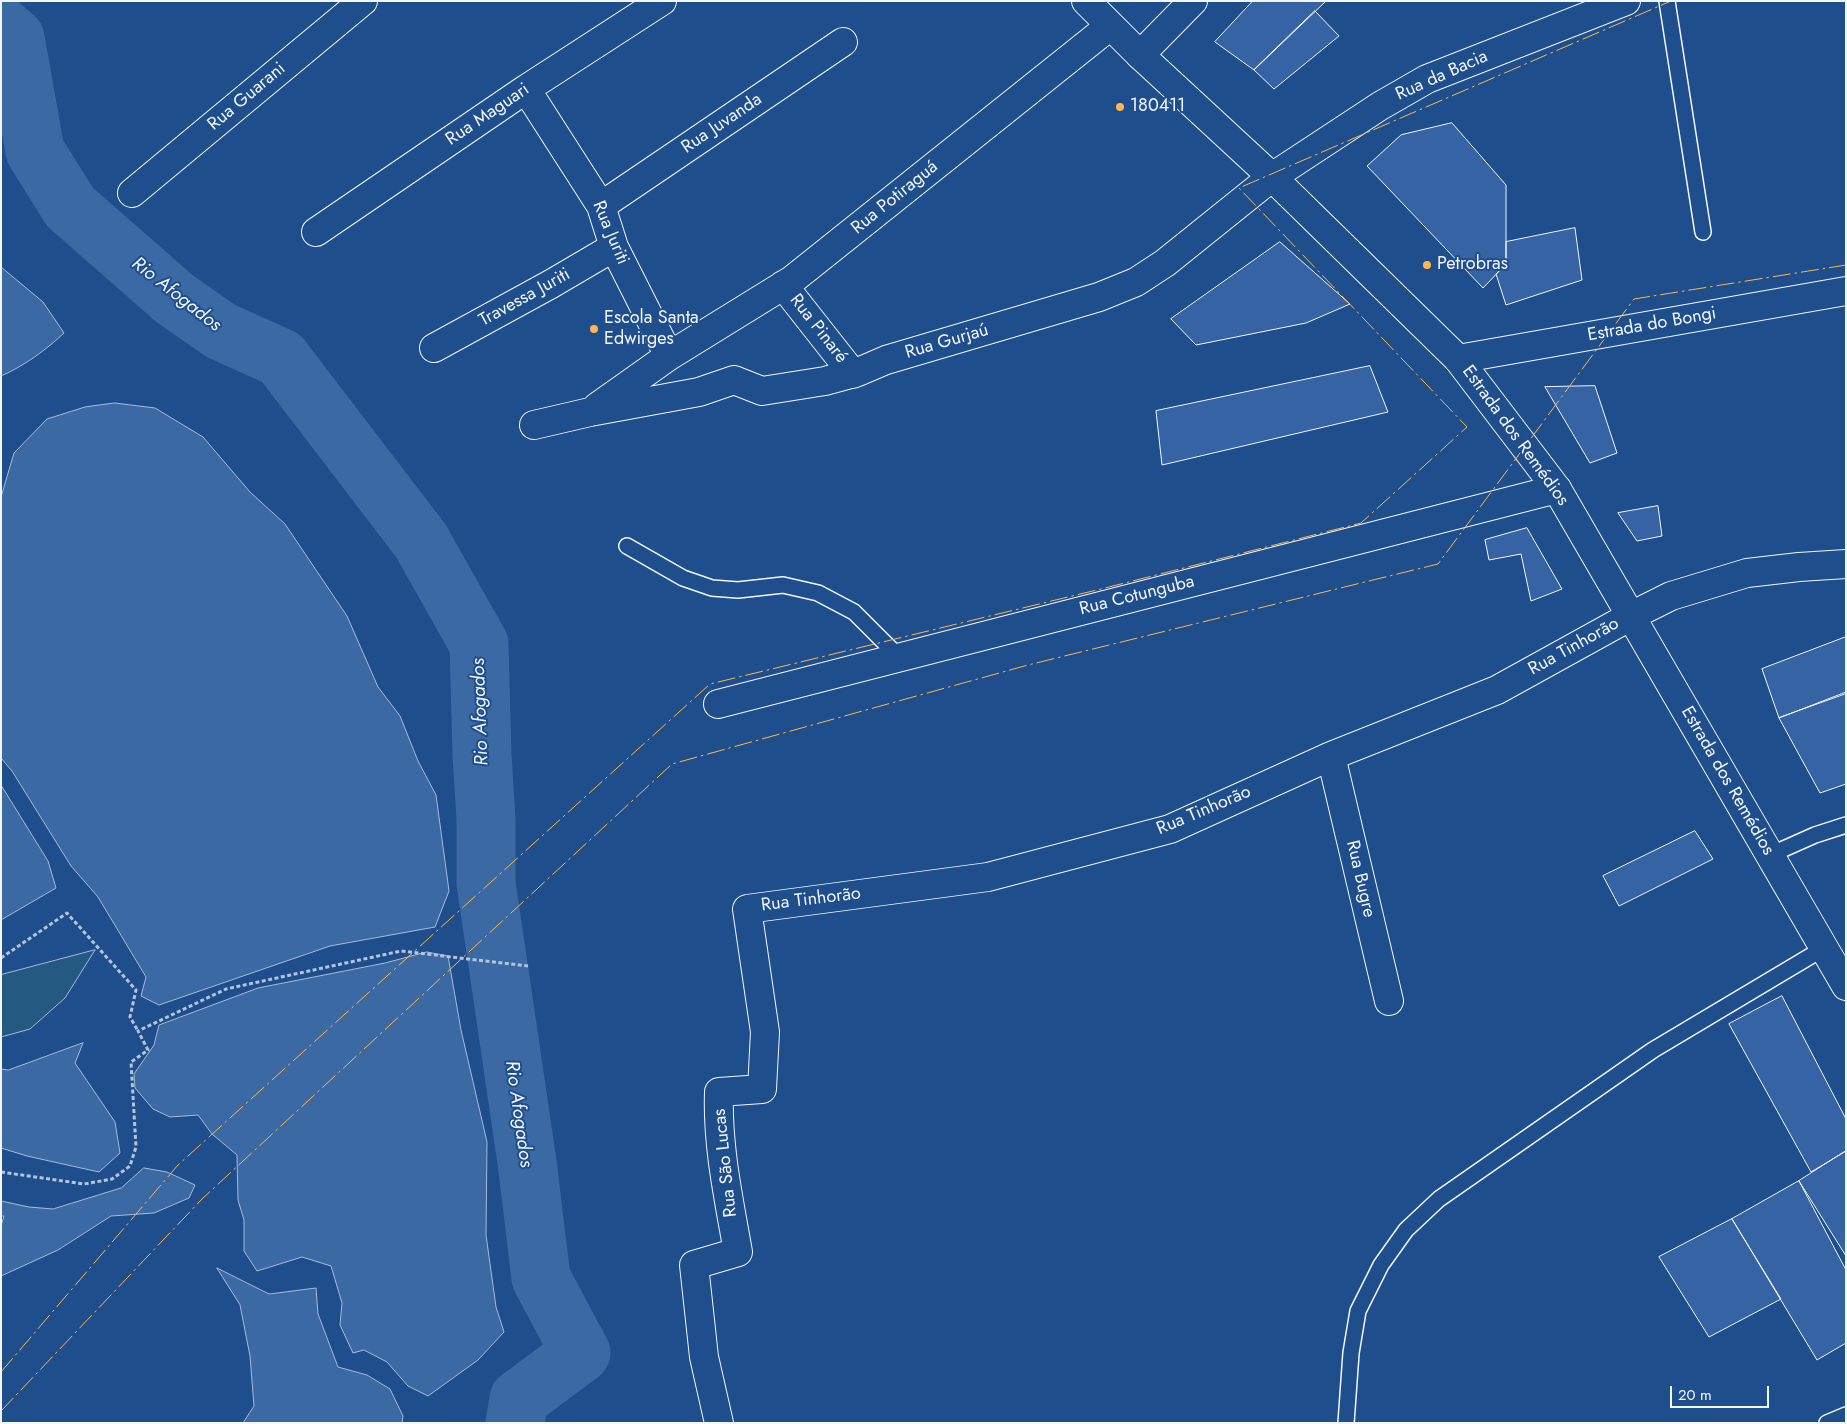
<!DOCTYPE html>
<html>
<head>
<meta charset="utf-8">
<style>
  body { margin:0 }
  #map { position:relative; width:1847px; height:1424px; overflow:hidden; background:#1f4e8c; font-family:Jost,sans-serif }
  canvas { display:block }
  .frame { position:absolute; inset:0; border:2px solid #f2f6ff; pointer-events:none }
  .scale { position:absolute; left:1670px; top:1386px; width:99px; height:22px; box-sizing:border-box; border:2px solid #f2f6ff; border-top:0; padding-left:6px; font-size:15px; line-height:18px; white-space:nowrap; color:#f2f6ff; -webkit-text-stroke:4px #1f4e8c; paint-order:stroke }
</style>
</head>
<body>
<div id="map">
<canvas width="1847" height="1424"></canvas>
<div class="frame"></div>
<div class="scale">20 m</div>
</div>
<script>
const c = document.querySelector('canvas').getContext('2d');
c.lineJoin = 'round';
function paint(path, color) {
  c.fillStyle = color;
  c.fill(path, 'evenodd');
}
function trace(path, color, width, dash) {
  c.strokeStyle = color;
  c.lineWidth = width;
  c.lineCap = dash ? 'butt' : 'round';
  c.setLineDash(dash || []);
  c.stroke(path);
}
function write(font, color, halo, rows, align = 'center') {
  c.font = font + ' Jost,sans-serif';
  c.lineWidth = 4;
  c.setLineDash([]);
  c.textBaseline = 'middle';
  c.strokeStyle = halo;
  c.fillStyle = color;
  for (const [text, x, y, turn = 0] of rows) {
    c.save();
    c.translate(x, y);
    c.rotate((+turn || 0) * Math.PI / 180);
    c.textAlign = isNaN(turn) ? turn : align;
    if (halo) c.strokeText(text, 0, 0);
    c.fillText(text, 0, 0);
    c.restore();
  }
}
const green = new Path2D(`
  M95 950 65 998 30 1029 1 1037V975Z`);
paint(green, '#245a82');
trace(green, '#a8bbd7', 1);
const water = new Path2D(`
  M1 267 43 302 64 333C46 350 24 366 1 376Z
  M115 403 155 408 203 437 250 492 285 524 347 616 378 687 400 716 418 761 436 795 449 891 435 927 330 946 159 1005 141 996 146 977 98 897 71 866 12 771 1 758V497L14 453 47 419 85 407Z
  M1 785 48 861 56 888 1 920Z
  M427 952 448 956 461 1030 487 1142 486 1235 496 1307 504 1332 478 1360 428 1396 408 1386 387 1362 364 1350 353 1353 340 1325 342 1303 331 1266 302 1257 257 1271 244 1251V1220L238 1200 237 1155 212 1134 198 1115 170 1117 153 1109 135 1088 134 1074 154 1045 159 1025 258 988 385 963Z
  M83 1043 75 1063 115 1122 120 1153 99 1172 27 1156 1 1148V1069L8 1070Z
  M144 1168 167 1172 195 1185 189 1198 154 1213 111 1216 58 1250 1 1276V1226L4 1216H1V1201L29 1207 53 1209 121 1188Z
  M217 1268 269 1294 316 1288 318 1314 338 1367 367 1375 390 1389 403 1416 402 1423H243L254 1406 250 1356 240 1305Z`);
paint(water, '#3b69a3');
trace(water, '#a8bbd7', 1);
trace(new Path2D(`
  M1 26 15 38 35 151 70 207 175 299 221 331 281 358 421 541 479 644 482 754 486 819V883L527 1162 541 1278 581 1353 519 1399 515 1423`), '#3b69a3', 59);
const building = new Path2D(`
  M1253 1H1325V2L1254 70 1215 42Z
  M1315 11 1339 36 1274 89 1254 70Z
  M1452 123 1506 185V264L1483 288 1367 166 1401 135Z
  M1575 228 1582 280 1506 305 1496 274 1506 264V242Z
  M1280 242 1350 304 1306 323 1196 345 1171 319Z
  M1370 366 1388 412 1162 465 1156 411Z
  M1595 386 1617 453 1590 463 1545 387Z
  M1658 506 1662 536 1637 541 1618 513Z
  M1527 528 1562 589 1531 601 1521 554 1489 560 1485 540Z
  M1846 637V692L1779 718 1762 669Z
  M1846 694V784L1820 793 1779 718Z
  M1695 831 1713 859 1619 906 1603 876Z
  M1782 996 1846 1119V1151L1811 1172 1729 1024Z
  M1846 1151V1256L1799 1181Z
  M1799 1181 1846 1270V1343L1817 1360 1732 1219Z
  M1732 1219 1781 1299 1709 1337 1659 1257Z`);
paint(building, '#3563a3');
trace(building, '#f2f6ff', 1);
const service = new Path2D(`
  M1667 1 1703 232
  M627 546 683 578 712 588 738 590 783 585 818 593 854 612 899 657
  M1770 855 1815 835 1846 825
  M1346 1423 1351 1353 1358 1311 1381 1265 1406 1230 1439 1199 1653 1050 1824 948
  M1827 1423 1846 1415`);
const minor = new Path2D(`
  M1140 55 1193 1
  M526 89 601 206 614 247 669 356
  M132 193 363 1
  M601 206 843 42
  M316 232 526 89 662 1
  M783 285 853 374
  M434 348 551 284 614 247
  M597 407 669 356 792 280 1110 26
  M534 425 590 412 699 392 734 380 762 391 825 381 858 372 886 360 1099 297 1136 282 1165 263 1272 177 1380 106 1427 79 1626 1
  M718 704 1557 489
  M1331 756 1389 1001
  M719 1423 704 1357 694 1265 738 1252C729 1200 717 1146 719 1092L762 1089 765 1032 747 909 988 877 1170 829 1331 756 1497 690 1631 616 1671 596 1747 573 1799 567 1846 564`);
const secondary = new Path2D(`
  M1458 359 1846 291`);
const primary = new Path2D(`
  M1086 1 1140 55 1272 177 1458 359 1557 489 1846 986`);
trace(service, '#f2f6ff', 18);
trace(minor, '#f2f6ff', 30);
trace(secondary, '#f2f6ff', 30);
trace(primary, '#f2f6ff', 30);
trace(new Path2D(`
  M1 958 67 913 136 990 130 1017 138 1031
  M1 1172 84 1184 112 1179 130 1166 136 1147 131 1062 148 1050 138 1031 226 989 401 951 528 966`), '#b3c4dc', 3, [4, 2.5]);
trace(service, '#1f4e8c', 15);
trace(minor, '#1f4e8c', 28);
trace(secondary, '#1f4e8c', 28);
trace(primary, '#1f4e8c', 28);
trace(new Path2D(`
  M1 1372 178 1165 710 684 1105 588 1361 523 1467 427 1239 188 1671 1
  M1 1411 202 1199 672 764 1028 665 1438 564 1634 299 1846 265`), '#ffb74d', 1, [18, 4, 2.5, 4]);
for (const [x, y, r, color] of [
  [1120,107,5,"#ffb74d"],
  [1427,265,5,"#ffb74d"],
  [594,329,5,"#ffb74d"]
]) {
  const dot = new Path2D();
  dot.arc(x, y, r, 0, 2 * Math.PI);
  c.fillStyle = color;
  c.fill(dot);
  trace(dot, '#1f4e8c', 2);
}
write('18px', '#f2f6ff', '#1f4e8c', [
  ["Rua da Bacia",1442,76,-24],
  ["Rua Guarani",247,97,-40],
  ["Rua Maguari",488,115,-34],
  ["Rua Juvanda",722,124,-34],
  ["Rua Potiraguá",895,198,-39],
  ["Rua Juriti",610,233,67],
  ["Travessa Juriti",525,298,-29],
  ["Estrada do Bongi",1652,325,-10],
  ["Rua Pinaré",818,329,52],
  ["Rua Gurjaú",947,342,-16],
  ["Estrada dos Remédios",1515,436,54],
  ["Rua Cotunguba",1137,596,-14],
  ["Rua Tinhorão",1574,647,-29],
  ["Estrada dos Remédios",1727,781,60],
  ["Rua Tinhorão",1204,811,-23],
  ["Rua Bugre",1360,879,77],
  ["Rua Tinhorão",811,900,-7],
  ["Rua São Lucas",726,1163,-96]
]);
write('18px', '#f2f6ff', '#1f4e8c', [
  ["180411",1130,107],
  ["Petrobras",1437,265],
  ["Escola Santa",604,319],
  ["Edwirges",604,340]
], 'left');
write('italic 19px', '#f2f6ff', '#1f4e8c', [
  ["Rio Afogados",176,295,38],
  ["Rio Afogados",481,712,-92],
  ["Rio Afogados",518,1114,82]
]);
</script>
</body>
</html>
